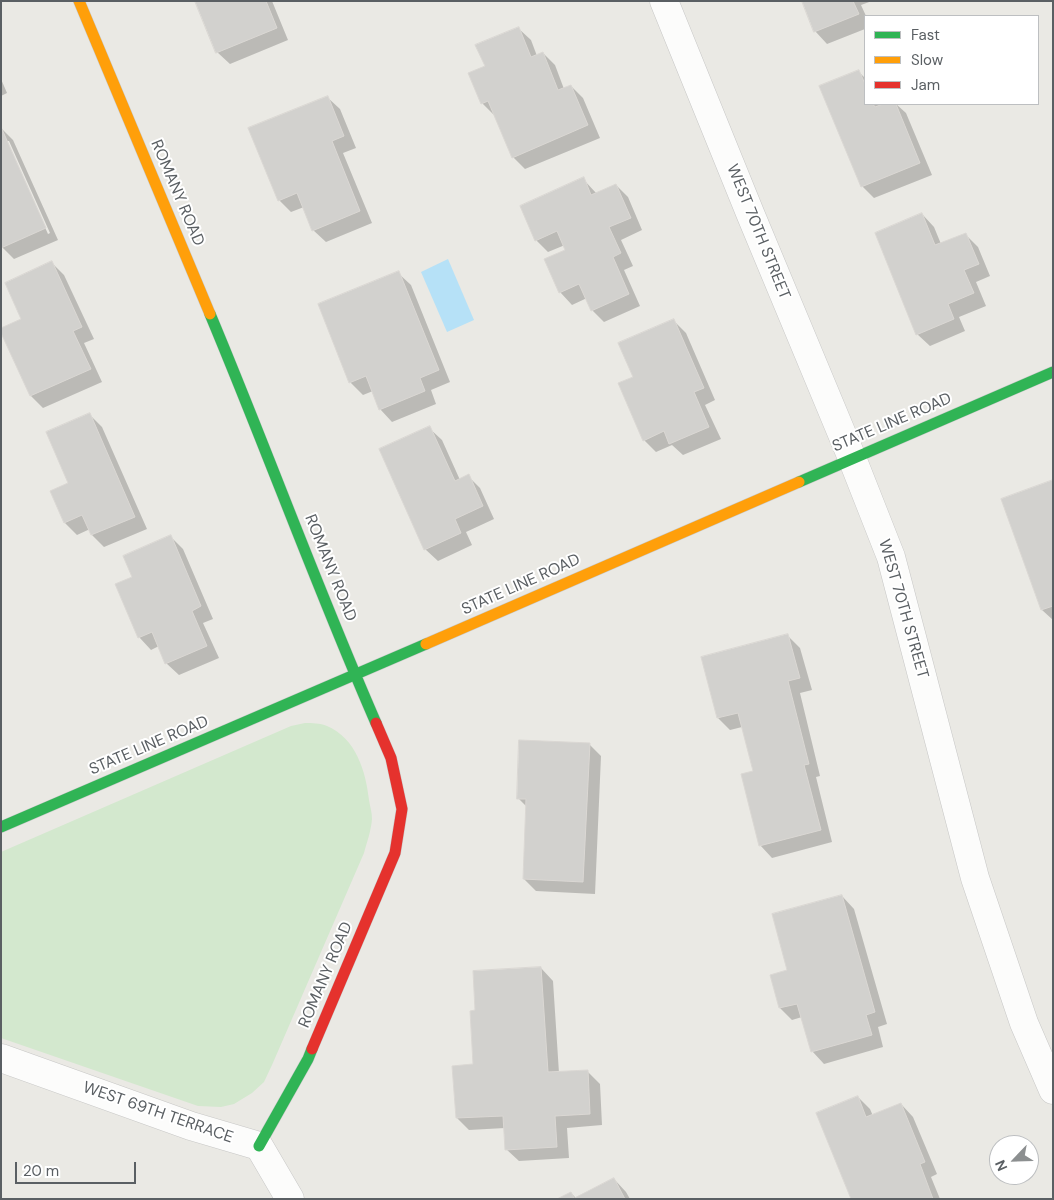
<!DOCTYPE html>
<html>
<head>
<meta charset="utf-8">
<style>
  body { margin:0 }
  #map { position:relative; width:1054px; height:1200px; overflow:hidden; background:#eae9e4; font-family:"DM Sans",sans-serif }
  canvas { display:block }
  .frame { position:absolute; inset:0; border:2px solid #5a5f63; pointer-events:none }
  .legend { position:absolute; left:864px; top:15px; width:175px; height:90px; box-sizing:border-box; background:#fff; border:1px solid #bdbfc1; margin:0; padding:6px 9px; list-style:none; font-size:15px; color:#5a5f63 }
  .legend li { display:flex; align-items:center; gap:10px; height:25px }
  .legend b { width:25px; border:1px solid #bdbfc1 }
  .north { position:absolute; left:989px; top:1135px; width:50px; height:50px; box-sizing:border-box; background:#fff; border:1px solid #bdbfc1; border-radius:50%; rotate:246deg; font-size:14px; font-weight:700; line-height:20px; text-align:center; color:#5a5f63 }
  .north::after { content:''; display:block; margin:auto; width:18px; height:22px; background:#8c8f90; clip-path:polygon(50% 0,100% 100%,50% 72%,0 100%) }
  .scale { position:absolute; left:15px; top:1162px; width:121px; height:22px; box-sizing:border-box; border:2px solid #5a5f63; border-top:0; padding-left:6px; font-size:15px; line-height:18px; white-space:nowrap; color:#5a5f63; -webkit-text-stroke:4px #fff; paint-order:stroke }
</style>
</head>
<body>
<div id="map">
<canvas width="1054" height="1200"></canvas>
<div class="frame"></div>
<ul class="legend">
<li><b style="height:6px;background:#30b455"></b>Fast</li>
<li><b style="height:6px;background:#ff9f0a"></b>Slow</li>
<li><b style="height:6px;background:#e5322d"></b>Jam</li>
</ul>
<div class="north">N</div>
<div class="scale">20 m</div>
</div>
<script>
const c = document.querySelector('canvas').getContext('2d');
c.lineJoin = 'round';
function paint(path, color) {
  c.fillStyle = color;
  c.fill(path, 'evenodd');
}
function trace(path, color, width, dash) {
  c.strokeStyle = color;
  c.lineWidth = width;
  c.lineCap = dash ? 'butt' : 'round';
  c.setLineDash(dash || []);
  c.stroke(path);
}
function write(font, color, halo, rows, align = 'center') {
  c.font = font + ' "DM Sans",sans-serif';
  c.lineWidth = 4;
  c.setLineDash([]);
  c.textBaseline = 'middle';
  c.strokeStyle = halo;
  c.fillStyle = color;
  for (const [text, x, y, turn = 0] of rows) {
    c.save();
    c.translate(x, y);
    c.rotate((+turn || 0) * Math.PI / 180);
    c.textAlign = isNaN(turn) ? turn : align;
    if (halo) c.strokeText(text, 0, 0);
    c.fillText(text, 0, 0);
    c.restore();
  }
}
paint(new Path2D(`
  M305 723C312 723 320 723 327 726 356 738 366 772 369 800 370 806 372 813 372 819 371 831 367 842 364 853L272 1065 264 1082 252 1093 234 1104 221 1107 198 1106 1 1038V852L291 726Z`), '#d3e8ce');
paint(new Path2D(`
  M448 259 474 320 447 332 421 272Z`), '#b6e1f7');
paint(new Path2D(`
  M196 1H272L288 40 230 64 217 52Z
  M803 1H872L861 5 866 16 865 29 827 44 815 31Z
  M518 28 531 40 537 56 543 53 555 65 564 89 571 86 583 98 600 138 525 169 513 157 494 115 482 103 486 66Z
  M859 72 865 78V104H880L881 106 887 104H896L906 113 932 175 874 198 862 186Z
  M1 79 7 93 1 96Z
  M327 97 340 109 356 148 343 153 372 223 326 242 313 230 304 207 291 212 279 200Z
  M1 128 13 140 58 240 14 259 2 247ZM6 141H9L50 233 48 234Z
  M583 179 597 194 616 185 628 197 642 230 621 240 633 266 624 270 640 306 604 322 592 310 587 298 572 305 560 292 567 250 565 245 548 252 536 240Z
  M922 214 934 227 941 244 965 234 978 247 990 276 976 282 986 306 959 317 965 331 930 346 917 334Z
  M52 263 64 275 94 339 84 343 102 382 43 408 31 396 1 330 22 320Z
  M398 273 411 285 450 382 431 390 436 404 392 422 380 409 373 391 363 395 350 382Z
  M673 320 686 333 715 400 705 405 721 439 683 455 672 445 656 452 644 440 634 377Z
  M90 415 102 427 147 529 104 547 92 535 90 529 77 535 65 523 52 491 70 483Z
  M429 428 442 440 460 480 468 476 480 488 494 519 466 532 472 545 438 561 425 549Z
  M1053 481V620L1042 610 1003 500Z
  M171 537 183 549 213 619 203 623 219 658 179 675 166 663 159 646 151 650 139 637 133 577Z
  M788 636 800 648 812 690 800 693 820 776 816 777 832 842 772 858 760 845 754 772 742 727 730 730 718 718Z
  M589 744 601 756 595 894 536 891 524 879 527 807 518 798Z
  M842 896 854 909 887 1024 878 1027 883 1047 824 1064 812 1051 802 1017 792 1020 780 1008 789 971Z
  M541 968 553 981 559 1073 587 1071 600 1084 602 1125 567 1128 569 1158 519 1161 506 1149 505 1128 469 1130 457 1118 474 1066 477 1011Z
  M858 1097 870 1109 873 1116 901 1104 913 1117 937 1174 931 1177 940 1199H853Z
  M614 1179 626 1192 630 1199H560L571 1193 576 1198Z`), '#0003');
const building = new Path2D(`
  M195 1H266L277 28 216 53Z
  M802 1H853L859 14 814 32Z
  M519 27 531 57 543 52 558 90 571 85 588 125 512 158 488 101 481 104 468 73 485 66 475 45Z
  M859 70 865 84V104H873L875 107 883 104H896L920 163 861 187 819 86Z
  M328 96 344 136 332 141 360 211 312 231 297 193 278 201 248 128Z
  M1 127 46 228 1 248Z
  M584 177 591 195 616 184 631 218 609 227 621 253 613 257 629 294 591 311 579 284 559 293 544 259 565 250 557 231 535 241 520 206Z
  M922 213 935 245 966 233 979 264 964 270 974 293 948 304 954 319 916 335 875 233Z
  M52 261 82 327 73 331 91 369 30 396 1 333V328L21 319 5 283Z
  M399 271 439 370 420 378 425 391 379 410 366 376 349 383 318 304Z
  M674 319 704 388 694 392 709 427 669 444 664 431 643 441 618 383 633 377 618 343Z
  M90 413 135 517 91 535 82 515 64 523 50 491 68 483 46 432Z
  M430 426 455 481 469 474 483 506 455 519 461 533 424 550 379 449Z
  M1053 480V606L1041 610 1001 499Z
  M171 535 201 606 192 611 207 646 165 664 152 632 138 638 115 584 132 577 123 556Z
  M788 634 800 678 788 681 809 764 804 765 821 830 759 846 741 774 753 771 738 713 717 718 701 657Z
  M519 740 590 743 583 882 523 879 526 799H517Z
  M842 895 875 1012 866 1015 872 1035 811 1052 797 1004 779 1008 770 975 787 970 772 914Z
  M541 967 548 1072 588 1070 590 1114 555 1116 557 1147 505 1150 503 1116 456 1118 452 1066 473 1064 470 1011 475 1010 473 971Z
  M858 1096 866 1117 901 1103 925 1162 920 1164 933 1199H851L816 1113Z
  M614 1178 625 1199H557L571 1192 574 1198Z`);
paint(building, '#d2d1ce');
trace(building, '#dad7d3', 1);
const street = new Path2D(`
  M664 1 750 213 852 458 891 557 975 878 1024 1023 1053 1090
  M1 1058 191 1126 259 1146 290 1199`);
const fast = new Path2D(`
  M210 314C267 450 317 588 376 723
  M799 482 1053 372
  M1 827 426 644
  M259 1146 308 1059 312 1049`);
const slow = new Path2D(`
  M79 1 210 314
  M426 644 799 482`);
const jam = new Path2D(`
  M312 1049 395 853 402 809 391 758 376 723`);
trace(street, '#c7c7c6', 29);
trace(fast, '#c7c8c8', 12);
trace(slow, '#c7c8c8', 12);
trace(jam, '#c7c8c8', 12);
trace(street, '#fcfcfb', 28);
trace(fast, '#30b455', 11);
trace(slow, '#ff9f0a', 11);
trace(jam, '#e5322d', 11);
write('16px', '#5a5f63', '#fff', [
  ["ROMANY ROAD",177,193,67],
  ["WEST 70TH STREET",758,232,68],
  ["STATE LINE ROAD",892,423,-23],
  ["ROMANY ROAD",330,568,68],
  ["STATE LINE ROAD",521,585,-24],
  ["WEST 70TH STREET",903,609,74],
  ["STATE LINE ROAD",149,746,-23],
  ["ROMANY ROAD",326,975,-67],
  ["WEST 69TH TERRACE",158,1113,19]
]);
</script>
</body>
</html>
